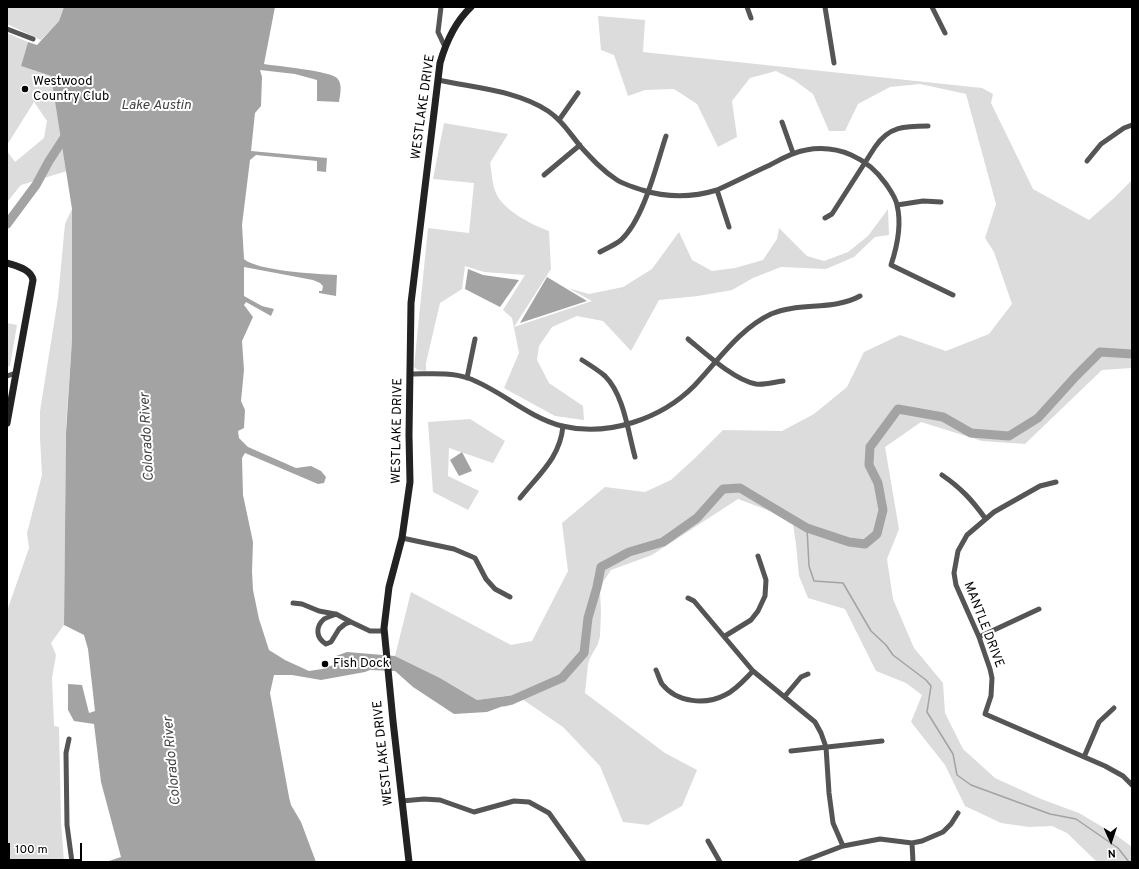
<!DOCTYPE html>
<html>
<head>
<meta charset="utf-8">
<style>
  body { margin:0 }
  #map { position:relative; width:1139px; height:869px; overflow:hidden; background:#fff; font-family:Overpass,sans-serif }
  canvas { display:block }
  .frame { position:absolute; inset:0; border:8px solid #000; pointer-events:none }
  .north { position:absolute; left:1091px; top:821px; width:40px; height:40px; -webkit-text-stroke:3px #fff; paint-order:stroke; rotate:177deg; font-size:11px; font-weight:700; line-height:16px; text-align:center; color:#000 }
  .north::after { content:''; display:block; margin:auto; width:14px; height:18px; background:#000; clip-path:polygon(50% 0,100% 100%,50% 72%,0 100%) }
  .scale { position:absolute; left:8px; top:843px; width:74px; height:18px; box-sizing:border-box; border:2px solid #000; border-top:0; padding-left:5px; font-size:12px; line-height:14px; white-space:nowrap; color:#000; -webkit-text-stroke:3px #fff; paint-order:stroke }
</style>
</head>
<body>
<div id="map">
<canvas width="1139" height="869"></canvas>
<div class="frame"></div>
<div class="north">N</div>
<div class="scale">100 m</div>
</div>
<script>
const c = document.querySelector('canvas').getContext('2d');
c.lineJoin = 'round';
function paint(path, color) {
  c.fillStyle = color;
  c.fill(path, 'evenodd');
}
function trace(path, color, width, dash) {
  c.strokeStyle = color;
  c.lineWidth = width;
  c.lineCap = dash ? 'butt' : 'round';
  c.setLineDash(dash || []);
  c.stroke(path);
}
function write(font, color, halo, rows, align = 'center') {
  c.font = font + ' Overpass,sans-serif';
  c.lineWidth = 4;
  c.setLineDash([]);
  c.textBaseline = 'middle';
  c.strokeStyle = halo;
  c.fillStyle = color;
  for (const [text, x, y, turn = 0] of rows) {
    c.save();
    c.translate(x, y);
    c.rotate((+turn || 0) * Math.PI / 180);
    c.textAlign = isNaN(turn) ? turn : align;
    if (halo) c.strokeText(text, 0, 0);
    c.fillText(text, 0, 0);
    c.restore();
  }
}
paint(new Path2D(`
  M7 7H64L59 21 41 40 7 24Z
  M598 16 645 20 643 52 982 88 993 94 991 103 1033 189 1089 220 1114 198 1132 180V368L1102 370 1025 444 982 441 921 422 885 447 899 529 887 559 893 599 914 648 943 683 945 713 963 749 995 778 1041 799 1079 813 1116 835 1132 847V862H1097L1067 833 1052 826 1029 827 1001 823 965 806 945 765 911 722 922 695 906 683 876 671 845 609 808 598 799 576 796 544 793 525 770 511 738 499 652 555 611 570 603 582 600 591 601 612 600 636 598 644 590 658 588 664 585 693 665 753 697 770 682 806 648 825 623 822 600 766 563 727 522 699 506 696 477 700 440 678 395 656 411 592 511 645 532 641 568 571 562 523 605 487 645 492 671 480 695 458 723 430 782 431 814 414 847 387 864 352 900 335 946 351 989 334 1012 304 994 252 985 238 996 204 966 94 920 84 890 87 858 104 845 131H829L813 94 794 80 776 71 750 78 732 101 737 137 718 147 697 104 674 89 645 90 628 96 614 55 601 50Z
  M7 33 28 42 21 66 51 76 67 171 21 185 7 202V151L15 162 44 138 47 121 34 102 7 145Z
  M444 123 508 134 490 163C492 172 492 185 496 193 503 210 532 225 549 231L551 269 514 327 592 301 568 288 589 294 623 287 652 269 679 232 692 260 712 271 735 268 763 260 777 239 779 228 807 256 824 261 848 252 868 236 888 209 889 235 875 237 854 257 826 269 781 267 753 278 732 290 698 296 659 300 631 351 603 321 577 316 552 327 539 346 537 360 549 383 583 406 584 420 555 416 504 388 519 353 512 318 503 310 525 275 484 272 465 266 462 289 440 303 426 363V371L418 370 414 367 428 228 469 233 474 183 433 179Z
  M72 209V340L66 427 64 625 51 643 56 655 52 678 54 726 59 727 61 821 64 862H7V611L29 548 27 533 42 475 40 438V411L58 298 65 224Z
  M7 323 17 325 10 366 7 367Z
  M470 419 505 441 493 463 449 448 448 476 479 491 468 510 433 492 428 422Z`), '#dcdcdc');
paint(new Path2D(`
  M64 7H275L264 64C277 66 330 71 337 78 343 84 340 95 339 102L317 101V80L295 74 260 70 262 77 261 106 255 113 251 151 327 158 326 172 317 171V161L256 155 250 160 242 225 244 259C257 271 318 274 337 275L336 296 319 293V291H322L323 286 320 283 313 280 244 267V296L262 306 274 309 271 316 246 302 244 305 253 317 242 341 244 370 241 401 245 410 244 428 238 431 239 438 248 447 296 468 311 466 321 471 326 477 324 483 318 484 245 453 242 458 243 495 253 542 252 571 253 590 259 619 269 650 285 660 309 671 322 669 333 665 336 656 347 652 395 656 440 678 477 700 507 696 522 699 487 712 454 714 413 687 395 671 370 670 365 672 321 680 292 675H274L270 693 289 797 291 805 301 822 316 862H106L121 857 101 782 94 724 74 721 68 710V684L82 685 89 713 95 711 88 649 84 635 64 625 66 433 72 340V209L51 76 21 66 28 42 37 45 59 21Z
  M468 269 483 275 519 280 500 307 465 289Z
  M547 277 587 301 520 323Z
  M462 452 472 471 459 476 450 460Z`), '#a3a3a3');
trace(new Path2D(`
  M807 528 809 566 814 581 843 583 871 631 886 645 893 655 926 680 931 686 927 712 953 754 957 775 971 785 1050 814 1076 819 1118 848 1129 862`), '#a3a3a3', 1.5);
trace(new Path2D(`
  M7 224 36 185 49 161 66 135 69 133
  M503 702 512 700 562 678 584 653 588 618 597 587 601 567 629 552 663 542 697 518 723 489 740 488 807 528 849 542 865 544 877 534 883 510 878 483 869 465 870 447 898 409 943 417 971 433 1009 436 1038 418 1076 376 1100 352 1132 354`), '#a3a3a3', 9);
trace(new Path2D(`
  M441 7 438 32 445 47
  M747 7 751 18
  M825 7 834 63
  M932 7 945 33
  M7 29 33 39
  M438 80C474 88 516 90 548 111 562 120 571 135 581 147 592 159 603 171 617 180 625 185 634 187 642 190 668 198 691 198 717 190 735 182 752 173 770 165 781 159 793 152 806 150 838 144 868 158 886 184 890 190 896 198 897 205 902 225 897 247 891 265L953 295
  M559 120 578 93
  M782 122 793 153
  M1087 161 1101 144 1124 128 1132 125
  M544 175 580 145
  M717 190 729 227
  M897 205 923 201 941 202
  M825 218 832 214 875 147C889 126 905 126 928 126
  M600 252C607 248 615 245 621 240 644 219 656 166 666 136
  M688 339C705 353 734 380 756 384 765 385 774 382 783 381
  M582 360C590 365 598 370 605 376 624 395 628 432 635 457
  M411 374C429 374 450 372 468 378 501 390 527 417 562 426 608 437 661 419 694 386 718 361 739 329 771 314 799 302 833 311 860 296
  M7 376 16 373
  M467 378 475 339
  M942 475C961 488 972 500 985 518
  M1056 482 1040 486 994 512 967 535 958 551 954 573 956 585 979 637 990 669 992 678 991 696 985 714 1105 766 1123 776 1132 785
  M520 498C539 474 560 458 563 426
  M402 538 454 549 475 558 486 579 495 589 510 597
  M688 598 694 601 753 671 815 722 821 733 826 747 829 793 833 823 843 846
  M293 603 302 604 319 611 335 614
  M351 622 336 614C332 616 327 617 324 619 315 627 316 638 326 644L331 642 339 629 345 624 351 622 370 631H384
  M725 636 751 620 758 611 765 596 766 580 758 556
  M979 637 1039 609
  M656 670C658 674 660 681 662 684 677 703 706 705 725 695 736 690 745 679 753 671
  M785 696 801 677 808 674
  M69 739 66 753 67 825 72 862
  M791 751 882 741
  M1084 757 1099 722 1114 708
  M402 801 424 799 440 800 474 812 514 801 529 802 549 813 584 862
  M708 841 720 862
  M912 843 913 862
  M801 862 843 846 880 839 912 843 922 841 943 832 951 824 958 813`), '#555', 5);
trace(new Path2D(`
  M7 263C16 266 31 269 33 280L7 423
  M409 862 393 721 384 628 389 587 402 538 410 482 409 435 411 303 440 63C446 42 455 22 471 7`), '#222', 7);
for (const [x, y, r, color] of [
  [25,89,4,"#000"],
  [325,664,4,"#000"]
]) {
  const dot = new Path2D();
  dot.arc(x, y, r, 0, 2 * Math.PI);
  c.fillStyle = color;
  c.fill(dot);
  trace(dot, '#fff', 1.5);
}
write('13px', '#000', '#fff', [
  ["Westwood",33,82],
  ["Country Club",33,97],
  ["Fish Dock",333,664]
], 'left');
write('13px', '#000', '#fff', [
  ["WESTLAKE DRIVE",424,107,-82],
  ["WESTLAKE DRIVE",398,431,-89],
  ["MANTLE DRIVE",983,625,69],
  ["WESTLAKE DRIVE",384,753,-96]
]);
write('italic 14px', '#444', '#fff', [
  ["Lake Austin",156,106],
  ["Colorado River",148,437,-93],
  ["Colorado River",173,761,-95]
]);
</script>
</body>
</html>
